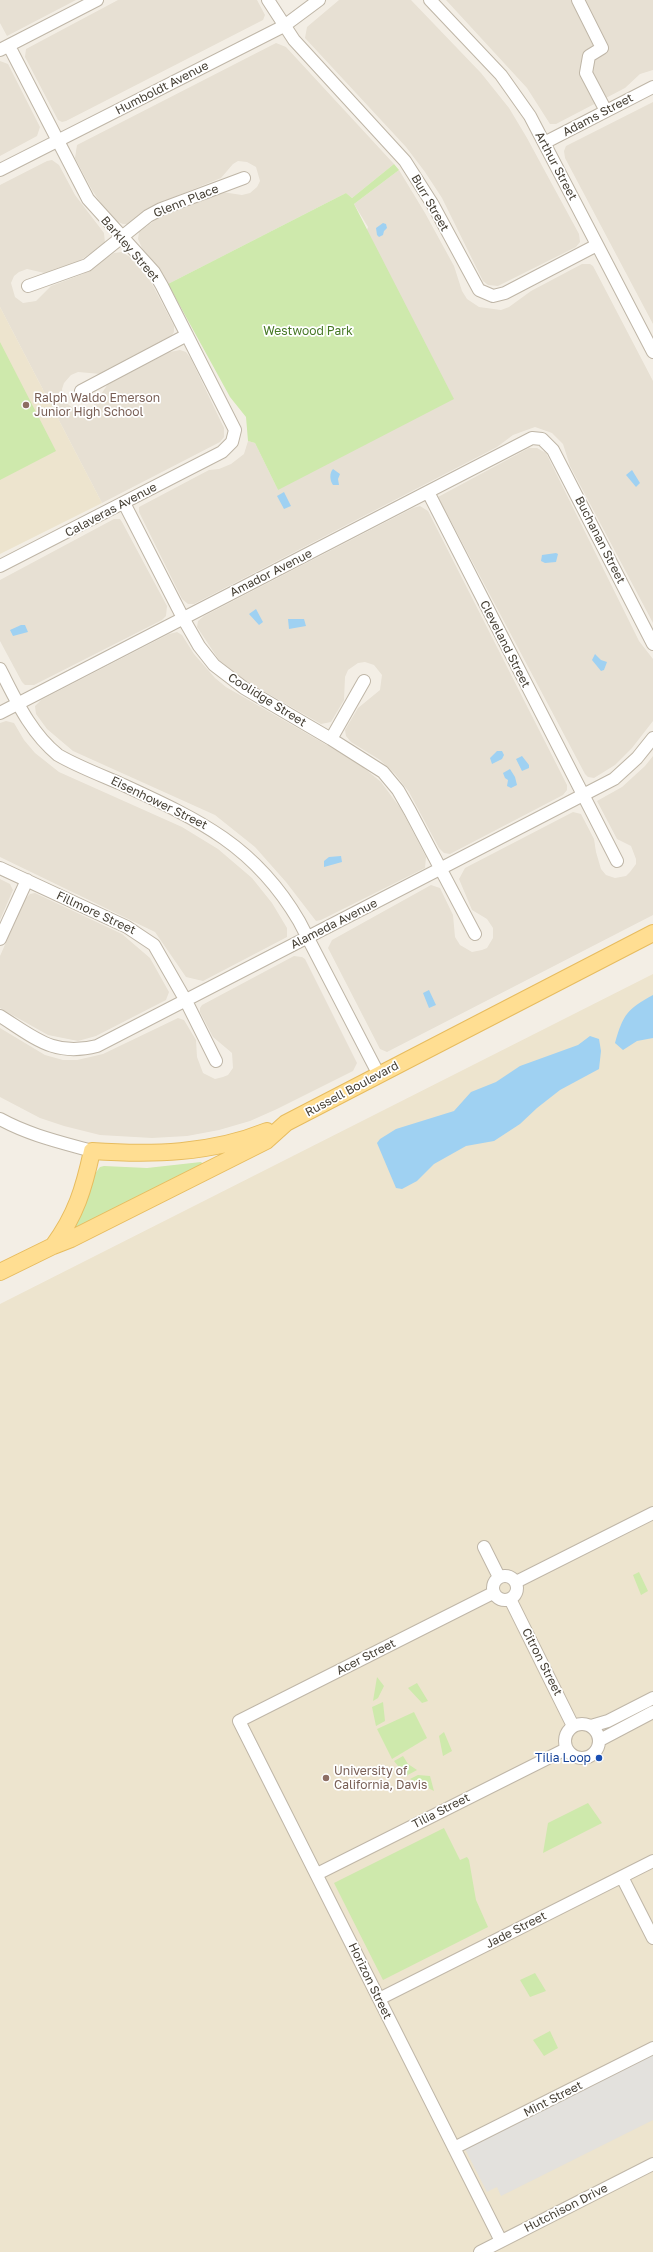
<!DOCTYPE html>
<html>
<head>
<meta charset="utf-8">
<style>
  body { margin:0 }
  canvas { display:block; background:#f3eee5 }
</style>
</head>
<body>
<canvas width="653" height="2252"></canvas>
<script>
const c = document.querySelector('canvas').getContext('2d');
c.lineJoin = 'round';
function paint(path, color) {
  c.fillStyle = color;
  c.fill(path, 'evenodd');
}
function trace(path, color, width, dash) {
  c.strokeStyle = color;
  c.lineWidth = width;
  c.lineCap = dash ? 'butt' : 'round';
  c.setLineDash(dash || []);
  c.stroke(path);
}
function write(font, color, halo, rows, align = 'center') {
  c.font = font + ' "Golos Text",sans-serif';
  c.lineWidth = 3.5;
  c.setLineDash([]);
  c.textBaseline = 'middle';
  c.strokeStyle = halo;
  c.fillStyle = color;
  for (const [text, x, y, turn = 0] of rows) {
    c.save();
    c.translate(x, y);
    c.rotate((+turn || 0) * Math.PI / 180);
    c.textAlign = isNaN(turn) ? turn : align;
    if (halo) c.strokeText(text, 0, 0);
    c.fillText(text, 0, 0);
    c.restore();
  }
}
paint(new Path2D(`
  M0 0H76L7 36 0 23Z
  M118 0H257L265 15 263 20 66 121 62 122 58 120 25 57 26 49Z
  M339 0H411L481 73 509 108 527 138 579 234 580 242 576 247 498 286 488 285 483 281 442 198 425 172 406 147 305 38 307 27Z
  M446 0H653V70L640 74 625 88 556 124H550L527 88Z
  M276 43 286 47 394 164 352 198 346 193 168 284 163 274 142 248 138 239 139 232 162 215 222 192 242 195 250 193 257 187 260 181 256 167 247 162 238 161 233 164 221 178 162 202 130 224H123L116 221 106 211 92 190 75 158 77 145Z
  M0 61 8 64 40 127 37 136 0 156Z
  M653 102V324L565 158 564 151 566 146Z
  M52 160 59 165 75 195 104 233 105 243 75 264 49 274 27 269 19 272 14 276 11 283 15 297 23 303 36 301 51 286 83 274 114 253 122 252 130 257 151 282 174 326V332L170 338 101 374 78 372 71 375 64 383 62 389 64 401 74 409 85 410 93 406 108 384 170 352 180 350 186 352 191 359 224 428V437L220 442 102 503 0 307V185L47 161Z
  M399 170 425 213 454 266 462 291 467 299 479 307 501 310 509 307 531 291 582 264H590L593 266 653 381V623L570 466 563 444 552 433 535 427 513 435 497 447 194 604H188L182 599 139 512V507L209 470 219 469 231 464 244 454 248 441 255 443 278 490 368 227 354 204Z
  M529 448H537L546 453 639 641 653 659V721L632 748 615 765 594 778 588 777 585 774 438 497Z
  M420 506 428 511 567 785V790L563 795 450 854 444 853 439 848 409 792 395 774 380 760 351 742 346 736 345 730 358 708 380 690 382 675 374 665 365 662 358 663 348 670 345 677 344 700 331 722 321 724 246 681 219 660 197 627 198 621 204 616 413 508Z
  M114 519H120L122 522 167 606 166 616 162 620 34 685H25L22 682 0 641V580Z
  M177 632 182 635 194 654 215 678 226 687 358 763 381 782 401 809 426 857 425 868 321 920 316 921 286 882 255 847 215 815 73 751 47 729 36 714 35 706 41 700 169 634Z
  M6 721 14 723 24 740 35 753 59 772 182 827 218 849 252 878 272 903 287 928V937L203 981 186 977 155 932 0 857V723Z
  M653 756V915L387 1052 380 1049 328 948 332 940 431 885 440 888 453 915 455 937 460 945 472 952 482 950 487 948 493 938V928L487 919 472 910 459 879 465 868 573 812 581 814 594 839 596 852 601 869 606 875 615 878 626 876 630 872 636 864V859L631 846 617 839 597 801 622 787 645 766Z
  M0 879 10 884 13 890 0 920Z
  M35 893 122 934 150 958 169 992 166 1000 96 1036 78 1041 48 1035 0 1008V956L25 899 30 894Z
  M294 956 302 957 305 959 357 1063 353 1071 277 1109 250 1121 219 1130 187 1136 152 1138 100 1135 64 1126 40 1118 0 1097V1028L45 1055 63 1060H77L103 1054 178 1018 184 1020 196 1040 197 1057 203 1073 215 1079 223 1077 228 1075 233 1068 232 1053 213 1037 200 1012V1008L202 1005Z`), '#e7e0d3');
paint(new Path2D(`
  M0 307 102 503 0 554Z
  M653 974V2252H0V1304Z`), '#ede4ce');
paint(new Path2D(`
  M394 164 399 170 354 204 454 399 278 490 255 443 248 441 246 417 230 397 168 284 346 193 352 198Z
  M0 342 56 451 0 480Z
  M201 1162 203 1164 74 1229 94 1175 100 1167 104 1166 147 1168Z
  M639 1572 648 1591 641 1595 633 1575Z
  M377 1677 384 1686 378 1698 373 1701Z
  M417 1683 428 1701 422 1703 408 1688Z
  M383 1702 385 1721 376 1726 372 1707Z
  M414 1712 427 1738 392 1759 377 1729Z
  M444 1732 452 1751 443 1756 439 1736Z
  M403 1756 408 1764 417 1770 406 1776 394 1761Z
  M418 1775 430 1776 434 1791 410 1779Z
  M588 1803 602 1823 543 1853 548 1823Z
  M444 1828 460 1860 467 1857 469 1860 476 1900 488 1927 383 1980 334 1883Z
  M535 1973 546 1991 530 1997 520 1980Z
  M550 2031 558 2048 544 2056 533 2040Z`), '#cee9ac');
paint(new Path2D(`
  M653 2055V2120L501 2196 497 2187 487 2192 465 2149Z`), '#e3e1dd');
paint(new Path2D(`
  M383 223 386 224 387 228 384 231 383 235 379 237 377 235 376 228Z
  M333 469 340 474 338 479 339 485H333C330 481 329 473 333 469Z
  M632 470 640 483 636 487 626 475Z
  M284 492 291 506 284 509 277 496Z
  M556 553 558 554 556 562 545 563 541 561 542 555Z
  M256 609 263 622 259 625 249 614Z
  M288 619H304L306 626 289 629Z
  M21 625H25L28 632 13 636 10 630Z
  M595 654 601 660 607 662 604 670 601 671 592 660Z
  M497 751H502L504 755 502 759 492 764 490 758Z
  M522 756 529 765V768L522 771 516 759Z
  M510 769 515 777 517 785 511 788 507 786 508 780 505 778 503 773Z
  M341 856 342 862 324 867V861L329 857Z
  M429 990 436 1005 429 1008 423 993Z
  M653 995V1038L637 1041 623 1050 615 1043C623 1015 627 1009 653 995Z
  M590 1036 599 1039 601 1051 599 1069 560 1090 537 1108 520 1124 494 1141 466 1146 434 1164 417 1181 402 1189 396 1188 377 1143 380 1139 396 1129 454 1111 471 1092 496 1082 520 1066 578 1045Z`), '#9fd1f2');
const minor = new Path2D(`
  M268 0 294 40 405 161 433 205 479 290 493 296 505 293 597 245
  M430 0 501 75 530 116 653 352
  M578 0 602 48 589 56 586 73 606 111
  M0 50 97 0
  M544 143 653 87
  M0 170 284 26 319 0
  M28 286 87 265 148 216 161 209 244 178
  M81 391 187 335
  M428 492 617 861
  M124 503 183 618 199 646 214 665 244 688 331 739 383 772 398 790 410 811 475 934
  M0 566 222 452 232 442 235 430 162 286 154 272 88 199 9 46
  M0 669C16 700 30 732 58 755 77 766 98 774 119 783 197 819 254 844 299 921L379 1075
  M0 713 532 438 542 439 553 450 653 644
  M331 739 364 681
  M0 868 127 927 154 945 186 1001 216 1061
  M0 939 27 880
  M0 1016C35 1038 54 1057 97 1046L614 779 637 758 653 738
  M0 1119C29 1135 60 1142 92 1151
  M484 1547 499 1577
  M493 1588a12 12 0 1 1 24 0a12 12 0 1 1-24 0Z
  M516 1582 653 1513
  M493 1593 239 1721 501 2241
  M510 1599 573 1726
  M565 1741a17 17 0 1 1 34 0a17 17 0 1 1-34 0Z
  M591 1726 608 1721 653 1698
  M600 1740 653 1712
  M317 1874 566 1749
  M622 1877 653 1938
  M379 1999 653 1861
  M454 2148 653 2048
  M480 2252 653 2164`);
const major = new Path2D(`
  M53 1246C76 1215 84 1188 92 1151 152 1155 210 1154 267 1131
  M0 1272 53 1246 71 1239 266 1141 286 1123 653 933`);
trace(minor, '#bfb6a7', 14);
trace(major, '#e7bc5f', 18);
trace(minor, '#fff', 12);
trace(major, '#ffde92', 16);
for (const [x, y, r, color] of [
  [26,405,4,"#8d6e63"],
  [599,1758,4,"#1a4fb4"],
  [326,1778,4,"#8d6e63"]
]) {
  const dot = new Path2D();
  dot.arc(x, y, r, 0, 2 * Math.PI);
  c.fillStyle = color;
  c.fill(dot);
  trace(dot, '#fff', 1.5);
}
write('12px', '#453f34', '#fff', [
  ["Humboldt Avenue",162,88,-27],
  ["Adams Street",598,115,-28],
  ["Arthur Street",556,166,62],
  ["Glenn Place",186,201,-22],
  ["Burr Street",430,203,60],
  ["Barkley Street",130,249,49],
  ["Calaveras Avenue",111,510,-28],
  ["Buchanan Street",600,540,63],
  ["Amador Avenue",271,573,-27],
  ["Cleveland Street",505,644,63],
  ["Coolidge Street",267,700,32],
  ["Eisenhower Street",159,803,26],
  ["Fillmore Street",96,913,25],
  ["Alameda Avenue",334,924,-27],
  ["Russell Boulevard",352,1089,-28],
  ["Acer Street",366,1657,-27],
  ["Citron Street",542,1662,63],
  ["Tilia Street",441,1811,-27],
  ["Jade Street",516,1930,-27],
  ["Horizon Street",370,1981,64],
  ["Mint Street",553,2099,-27],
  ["Hutchison Drive",566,2208,-27]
]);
write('12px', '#477926', '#fff', [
  ["Westwood Park",308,331]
]);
write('12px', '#785e54', '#fff', [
  ["Ralph Waldo Emerson",34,398],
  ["Junior High School",34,412],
  ["University of",334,1771],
  ["California, Davis",334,1785]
], 'left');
write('12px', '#164399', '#fff', [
  ["Tilia Loop",591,1758]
], 'right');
</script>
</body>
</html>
